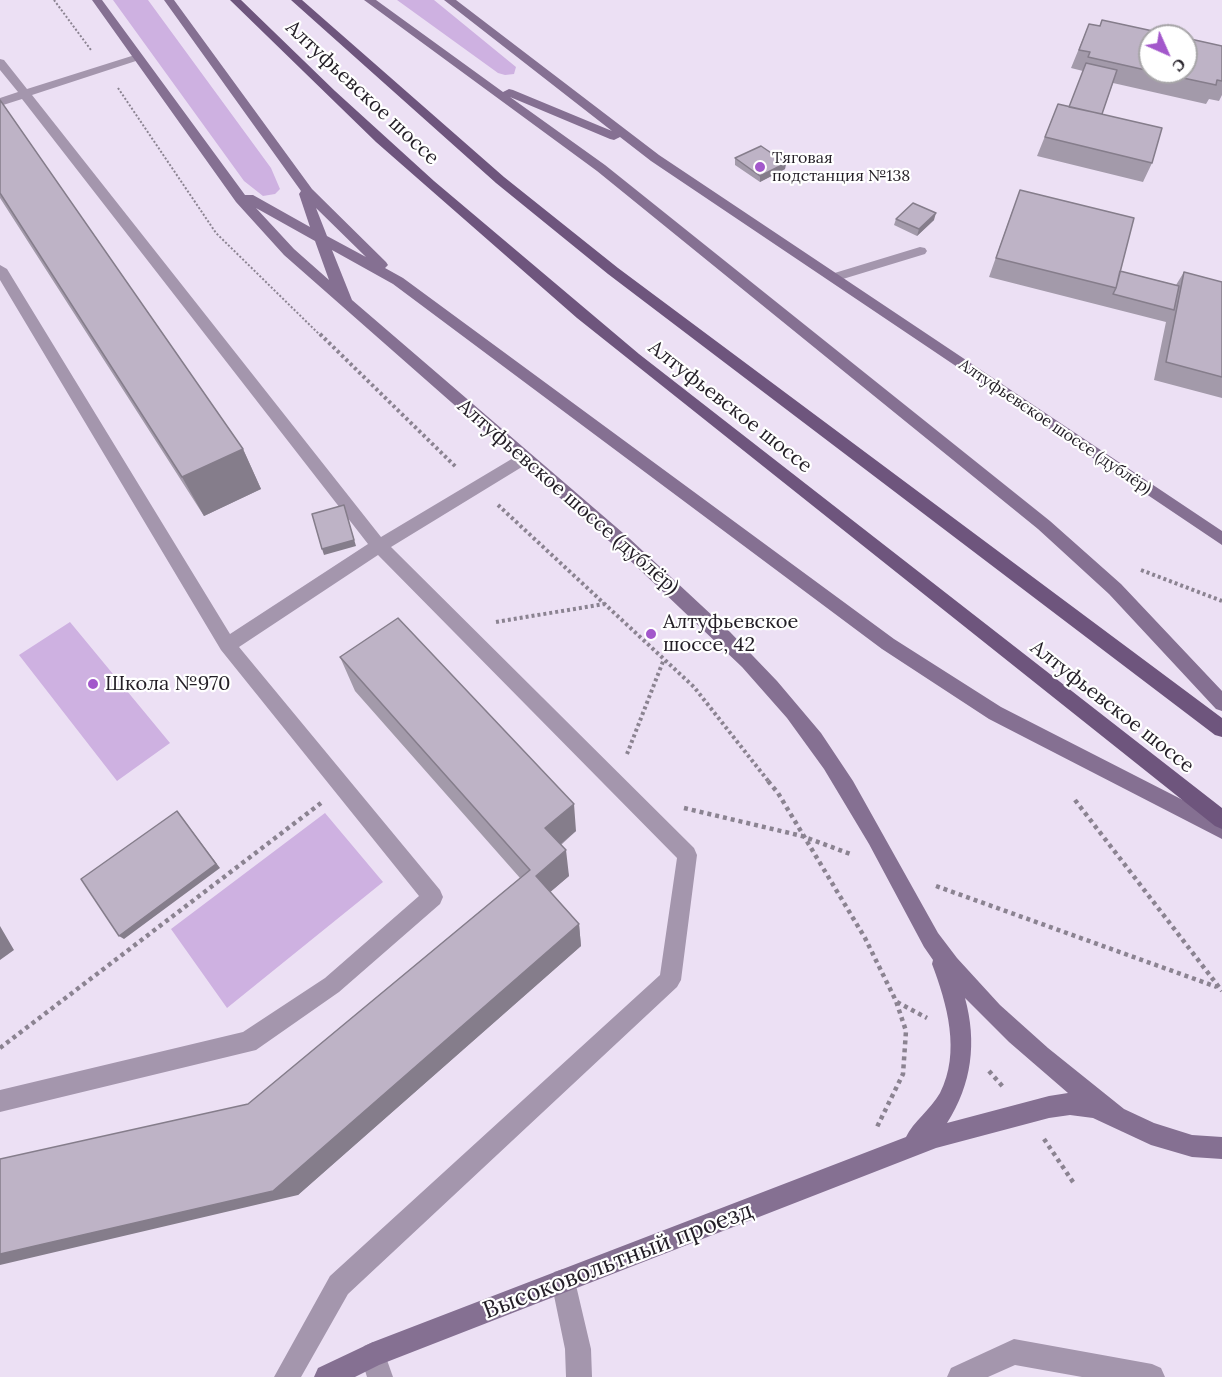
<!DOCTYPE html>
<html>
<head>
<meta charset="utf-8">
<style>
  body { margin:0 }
  #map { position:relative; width:1222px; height:1377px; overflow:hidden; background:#ece0f4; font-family:Lora,serif }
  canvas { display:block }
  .north { position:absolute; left:1138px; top:24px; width:60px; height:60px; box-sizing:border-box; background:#fff; border:2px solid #a7a5a8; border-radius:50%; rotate:135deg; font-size:16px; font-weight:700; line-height:24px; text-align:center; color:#231e26 }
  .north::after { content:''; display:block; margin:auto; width:21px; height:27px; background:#a358cb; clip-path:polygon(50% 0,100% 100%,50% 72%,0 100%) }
</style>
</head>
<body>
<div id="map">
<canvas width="1222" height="1377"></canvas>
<div class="north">С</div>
</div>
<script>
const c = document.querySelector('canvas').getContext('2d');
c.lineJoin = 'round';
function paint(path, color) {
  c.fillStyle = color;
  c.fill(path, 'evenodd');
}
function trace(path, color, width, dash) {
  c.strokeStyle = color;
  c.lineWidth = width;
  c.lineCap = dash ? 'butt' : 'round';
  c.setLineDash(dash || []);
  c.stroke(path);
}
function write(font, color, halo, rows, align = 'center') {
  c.font = font + ' Lora,serif';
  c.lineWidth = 4.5;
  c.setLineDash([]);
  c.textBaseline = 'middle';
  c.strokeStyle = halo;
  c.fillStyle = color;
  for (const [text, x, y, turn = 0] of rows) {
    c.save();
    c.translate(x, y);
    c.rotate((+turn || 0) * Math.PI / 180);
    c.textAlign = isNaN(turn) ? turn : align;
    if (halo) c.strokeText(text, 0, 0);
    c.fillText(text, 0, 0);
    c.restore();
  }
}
paint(new Path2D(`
  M113 0H148L271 168 280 189 275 194 263 196 244 181Z
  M397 0H434L516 67 514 74 505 75 498 73Z
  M70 622 170 743 117 781 19 655Z
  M325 813 383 882 227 1008 171 929Z`), '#ceb1e1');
trace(new Path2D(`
  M54 0 91 50
  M118 88 216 233 321 336`), '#8b8391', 2, [2, 2]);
trace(new Path2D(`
  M320 334 457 468
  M498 505 694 687 769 782
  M1141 570 1222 601
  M496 622 604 604
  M627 754 664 659`), '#8b8391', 4, [3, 3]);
trace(new Path2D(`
  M768 781 778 793 865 938 896 1001 906 1031 903 1074 877 1127
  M1075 800 1222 991
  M684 808 802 836 853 855
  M936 886 1217 987
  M897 1002 927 1018
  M0 1048 321 803
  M989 1071 1004 1088
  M1044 1139 1075 1185`), '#8b8391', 4.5, [4, 4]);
paint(new Path2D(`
  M138 54 142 55V59L32 95 381 537 520 454H530L533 458 530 462 391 547 694 848 697 855 681 980 677 987 348 1294 301 1377H274L330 1276 660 975 677 858 378 555 239 647 440 890 443 897 440 904 339 992 256 1050 0 1112V1090L243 1032 325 978 419 896 221 650 0 280V265L7 269 230 634 368 544 22 99 0 106V98L18 92 0 70V59L4 60 27 89Z
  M920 247 925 248 927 251 925 254 833 282 826 278 828 275Z
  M563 1269 572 1272 575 1281 591 1349 592 1377H566L565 1349 551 1281 554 1272Z
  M1014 1339 1152 1364 1161 1368 1165 1377H1082L1015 1365 988 1377H947L951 1368Z`), '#a496ad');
paint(new Path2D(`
  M373 1342 382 1346 393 1377H367L360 1355 364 1346Z`), '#a496ad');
paint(new Path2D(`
  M92 0H102L245 195H253L310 227 299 194 301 191 164 0H174L312 189 386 262 388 265 385 268 403 278 894 639 1001 707 1222 820V839L989 719 882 649 393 284 332 250 352 300 630 539 730 632 777 681 821 733 853 781 938 933 957 958 1000 1005 1048 1048 1124 1109 1154 1123 1192 1135 1222 1137V1159L1192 1157 1151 1145 1093 1118 1070 1115 1049 1118 936 1148 379 1365 355 1377H314L318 1368 373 1342 906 1137C913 1122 931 1109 940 1093 961 1052 947 1004 932 964L933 960 924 947 869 844 824 769 787 718 742 667 618 549 284 255 236 202ZM256 208 315 241 329 280 294 249ZM316 208 366 257 327 236ZM965 998 1009 1042 1068 1093 1049 1096 947 1123C972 1084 977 1042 965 998Z
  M364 0H376L503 92 509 89 513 90 612 131 444 0H456L659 155 1222 531V545L651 161 620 137 614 140 610 139 510 97 605 165 1050 521 1121 584 1222 691V711L1216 709 1109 594 1038 529 597 171Z`), '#857092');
paint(new Path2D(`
  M230 0H241L335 91 434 181 639 354 1222 808V829L1215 826 577 318 376 142Z
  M291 0H302L504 177 618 268 1222 718V737L1215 735 608 274 496 183Z`), '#6e557d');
paint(new Path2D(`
  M1089 24 1150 36V72H1186L1222 46V95L1219 101 1209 99 1206 104 1113 83 1102 114 1152 163 1143 182 1037 156 1058 104 1069 107 1083 71 1071 68Z
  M0 100 243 449 261 489 204 516 0 198Z
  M735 158 786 163 785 169 760 182 735 165Z
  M1013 209 1120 271 1176 285 1184 272 1222 282V398L1154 380 1166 322 989 277Z
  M896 219 934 220 917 236 894 225Z
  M340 657 576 831 561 845 569 876 550 892 579 924 581 946 298 1195 248 1104 520 878 355 691Z`), '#a39aaa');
paint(new Path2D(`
  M786 163 785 169 760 182V176Z
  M936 213 934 220 917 236 919 229Z
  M243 449 261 489 204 516 182 477Z
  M344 505 356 546 324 555 322 549Z
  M574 804 576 831 549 854 545 828Z
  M177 811 220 868 124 939 119 936Z
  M566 850 569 876 541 900 536 876Z
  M579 924 581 946 298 1195 0 1265V1254Z
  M0 926 14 950 0 960Z`), '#857d8b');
const building = new Path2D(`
  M1102 20 1176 36H1150V71L1088 57 1090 52 1079 50 1089 24 1100 26Z
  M1186 38 1222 46V81L1217 80 1216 85 1155 72H1186Z
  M1086 63 1117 70 1102 114 1069 107Z
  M0 100 243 449 182 477 0 193Z
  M1058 104 1162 128 1152 163 1045 137Z
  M761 146 786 163 760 176 735 158Z
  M1020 190 1134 218 1116 288 996 258Z
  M913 203 936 213 919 229 896 219Z
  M1120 271 1179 286 1174 310 1113 294 1116 288Z
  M1184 272 1222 282V377L1166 362Z
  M344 505 354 540 322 549 312 514Z
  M398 618 574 804 545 828 566 850 536 876 579 924 273 1191 0 1254V1159L248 1104 530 870 340 657Z
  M177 811 216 864 119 936 81 879Z`);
paint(building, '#beb3c6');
trace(building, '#857d8b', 1.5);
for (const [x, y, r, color] of [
  [760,167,6,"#a358cb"],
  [651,634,6,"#a358cb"],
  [93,684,6,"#a358cb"]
]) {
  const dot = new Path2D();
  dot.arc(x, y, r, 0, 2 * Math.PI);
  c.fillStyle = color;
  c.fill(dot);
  trace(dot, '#fff', 2);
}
write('16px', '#231e26', '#fff', [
  ["Тяговая",772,158],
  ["подстанция №138",772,176]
], 'left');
write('16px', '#231e26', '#fff', [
  ["Алтуфьевское шоссе (дублёр)",1055,427,34]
]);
write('20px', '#231e26', '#fff', [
  ["Алтуфьевское шоссе",362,93,43],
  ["Алтуфьевское шоссе",730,407,38],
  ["Алтуфьевское шоссе (дублёр)",568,497,41],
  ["Алтуфьевское шоссе",1112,707,38]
]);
write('20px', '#231e26', '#fff', [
  ["Алтуфьевское",663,622],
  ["шоссе, 42",663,645],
  ["Школа №970",105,684]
], 'left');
write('24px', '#231e26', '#fff', [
  ["Высоковольтный проезд",618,1261,-21]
]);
</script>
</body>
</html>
